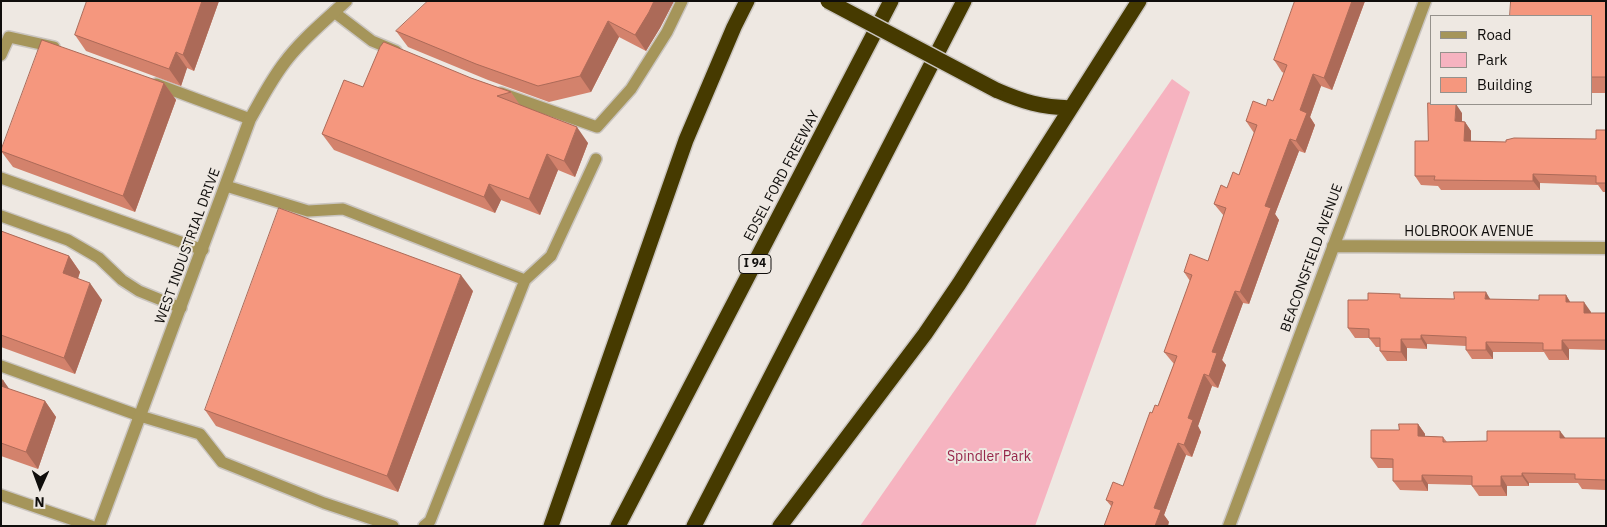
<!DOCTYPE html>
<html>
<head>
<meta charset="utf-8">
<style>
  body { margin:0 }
  #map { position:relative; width:1607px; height:527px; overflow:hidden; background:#eee8e2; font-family:"IBM Plex Sans",sans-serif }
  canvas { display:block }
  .frame { position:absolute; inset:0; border:2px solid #100e0c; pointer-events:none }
  .legend { position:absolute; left:1430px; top:15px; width:162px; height:90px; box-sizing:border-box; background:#eee8e2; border:1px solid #95918c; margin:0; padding:6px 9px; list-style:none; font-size:15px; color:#100e0c }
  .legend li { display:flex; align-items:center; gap:10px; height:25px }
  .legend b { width:25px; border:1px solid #95918c }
  .north { position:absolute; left:15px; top:462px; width:50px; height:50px; -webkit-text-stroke:4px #eee8e2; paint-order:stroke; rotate:182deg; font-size:14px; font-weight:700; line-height:20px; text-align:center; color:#100e0c }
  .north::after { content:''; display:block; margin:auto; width:18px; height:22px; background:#100e0c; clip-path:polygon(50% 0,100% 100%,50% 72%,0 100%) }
</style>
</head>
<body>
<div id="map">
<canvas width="1607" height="527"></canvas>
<div class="frame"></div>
<ul class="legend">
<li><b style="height:6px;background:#a5955a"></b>Road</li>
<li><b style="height:14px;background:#f6b3c0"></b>Park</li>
<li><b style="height:14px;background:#f5977e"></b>Building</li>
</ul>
<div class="north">N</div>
</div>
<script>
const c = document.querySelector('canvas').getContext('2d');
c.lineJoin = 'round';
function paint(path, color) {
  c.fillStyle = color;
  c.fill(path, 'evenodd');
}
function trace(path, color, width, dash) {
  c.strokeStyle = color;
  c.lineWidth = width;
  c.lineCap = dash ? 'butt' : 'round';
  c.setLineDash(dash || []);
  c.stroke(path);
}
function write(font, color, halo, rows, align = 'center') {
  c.font = font + ' "IBM Plex Sans",sans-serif';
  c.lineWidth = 4;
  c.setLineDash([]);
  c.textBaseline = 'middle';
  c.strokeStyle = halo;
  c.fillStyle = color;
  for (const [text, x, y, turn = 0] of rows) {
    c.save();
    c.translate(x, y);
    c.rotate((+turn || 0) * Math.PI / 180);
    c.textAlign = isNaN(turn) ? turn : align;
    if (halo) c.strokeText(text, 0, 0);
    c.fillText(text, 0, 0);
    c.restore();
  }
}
paint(new Path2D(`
  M1172 79 1190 92 1035 526H860Z`), '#f6b3c0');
const lane = new Path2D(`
  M334 12 372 41 396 51
  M1 55 9 37 54 47
  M156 84 250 119
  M501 93 597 127 631 89 667 32 682 1
  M1 178 203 250
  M226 186 308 211 343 209 525 280 430 521 424 526
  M1 216 68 240 99 258 122 280 139 291 181 308
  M525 280 551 256 596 159
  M1 366 140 416 200 434 222 462 324 503 393 526
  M1 495 91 526`);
const street = new Path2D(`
  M1333 246 1606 248
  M99 526 250 119C261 100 271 80 285 62 302 39 325 21 346 1
  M1229 526 1425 1`);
const highway = new Path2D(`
  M996 90C1024 102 1040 107 1071 108
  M551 526 686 140 734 27 747 1
  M618 526 891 1
  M694 526 964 1
  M780 526 925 334 959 284 1139 1`);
trace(lane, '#cac5c0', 14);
trace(street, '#cac5c0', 15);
trace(highway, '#cac5c0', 18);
trace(lane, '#a5955a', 11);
trace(street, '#a5955a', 12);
trace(highway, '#463a00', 15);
const highwayBridge = new Path2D(`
  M828 1 996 90`);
trace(highwayBridge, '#cac5c0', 18, []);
trace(highwayBridge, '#463a00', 15);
paint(new Path2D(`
  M87 1H219L194 71 187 68 181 86 86 51 75 35Z
  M674 1 660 28 646 51 619 37 591 92 549 102 488 80 408 47 396 31Z
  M1295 1H1365L1332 90 1321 86 1310 117 1315 125 1305 153 1299 151 1275 214 1279 220 1249 304 1243 303 1222 360 1226 365 1218 388 1212 386 1198 426 1201 432 1192 457 1186 455 1164 515 1169 522 1111 506 1106 500 1123 486 1152 413 1158 406 1174 364 1164 352 1190 281 1184 272 1208 261 1224 216 1214 204 1227 188 1239 175 1254 133 1246 121 1273 101 1284 73 1282 72 1274 60Z
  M1606 1V93H1591V16Z
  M471 78 511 92 520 105 588 143 575 177 558 170 540 215 501 200 495 213 334 150 322 134Z
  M164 83 176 100 135 212 13 167 1 151Z
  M1462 113V121L1465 122 1471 131V141L1506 142 1596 139 1606 130V192H1603L1598 185 1540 183V190H1441L1438 186 1421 185 1415 176 1428 141Z
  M1 231 69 256 80 272 78 279 102 300 75 374 1 347Z
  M473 291 398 492 216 426 205 410Z
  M1566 295 1570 302 1591 312V313H1606V350L1569 349V360H1549L1544 352H1493V359H1472L1466 350V346L1427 344V349L1407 348V361H1387L1380 351V347H1376L1369 338H1355L1348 328 1368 300 1403 298 1539 300Z
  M1 380 9 389 45 401 56 417 38 469 1 456Z
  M1418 424 1425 434V436L1443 437 1447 442 1487 441 1565 438H1606V490L1582 489 1578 483H1529V486H1507V496H1479L1472 486V485L1428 484V491L1400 490 1393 481V468H1378L1371 458Z`), '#d3826c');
paint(new Path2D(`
  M202 1H219L194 71 183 55Z
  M654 1H674L660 28 646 51 635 35Z
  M1352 1H1365L1332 90 1324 78Z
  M608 21 619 37 591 92 580 76Z
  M176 52 187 68 181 86 169 69Z
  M1313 74 1321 86 1310 117 1315 125 1305 153 1296 141 1300 110Z
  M164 83 176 100 135 212 123 196Z
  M1456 104 1462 113V131L1455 121Z
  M1465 122 1471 131V150L1464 141Z
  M577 127 588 143 575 177 564 161Z
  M1290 139 1299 151 1275 214 1279 220 1249 304 1240 292 1265 206Z
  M547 154 558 170 540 215 529 199Z
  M1533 174 1540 183V190L1533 181Z
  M489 184 501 200 495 213 484 197Z
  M69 256 80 272 74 289 63 273Z
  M461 275 473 291 398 492 387 476Z
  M90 283 102 300 75 374 64 358Z
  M1235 291 1243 303 1222 360 1226 365 1218 388 1209 376 1212 352Z
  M1486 292 1492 302 1485 299Z
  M1566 295 1572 305 1566 302Z
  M1584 302 1591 312V322L1584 313Z
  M1421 335 1427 344V349L1421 339Z
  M1401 339 1407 348V361L1401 352Z
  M1562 340 1569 349V360L1562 350Z
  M1486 342 1493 352V359L1486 350Z
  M1204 374 1212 386 1198 426 1201 432 1192 457 1184 445 1188 418Z
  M3 380 15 397 1 386Z
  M45 401 56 417 38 469 26 452Z
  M1418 424 1425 434V446L1418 436Z
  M1560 431 1567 440 1560 438Z
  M1178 443 1186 455 1164 515 1169 522 1168 526H1155L1154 508Z
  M1522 473 1529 483V486L1522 476Z
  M1422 475 1428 484V491L1422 481Z
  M1501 476 1507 486V496L1501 486Z`), '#ac6a58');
const building = new Path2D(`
  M87 1H202L183 55 176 52 169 69 75 35Z
  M428 1H654L649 12 635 35 608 21 580 76 538 86 476 64 396 31Z
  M1295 1H1352L1324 78 1313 74 1300 110 1307 113 1296 141 1290 139 1265 206 1271 208 1240 292 1235 291 1212 352 1217 353 1209 376 1204 374 1188 418 1193 420 1184 445 1178 443 1154 508 1161 510 1155 526H1104L1113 502 1106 500 1113 482 1123 486 1150 412 1152 413 1155 405 1158 406 1177 356 1164 352 1192 275 1184 272 1190 254 1208 261 1226 208 1214 204 1221 185 1227 188 1233 172 1239 175 1257 125 1246 121 1253 101 1266 106 1268 99 1273 101 1287 65 1274 60Z
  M1511 1H1606V77H1591V16H1510Z
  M42 40 164 83 123 196 1 151Z
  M384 42 471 78 511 92 497 96 577 127 564 161 547 154 529 199 489 184 484 197 322 134 344 80 363 87 380 47Z
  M1428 103 1456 104 1455 121 1465 122 1464 141 1506 142V140L1514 138 1596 139V130H1606V183H1596V176L1533 174V181L1434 180 1435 176H1415V141H1428Z
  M279 208 461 275 387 476 205 410Z
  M1 231 69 256 63 273 90 283 64 358 1 335Z
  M1454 292H1486L1485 299 1539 300V295H1566V302H1584V313H1606V340H1562V350H1543V343L1486 342V350H1466V337L1421 335V339H1401V352L1380 351V338H1369V329L1348 328V300H1368V293L1400 294V298L1454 299Z
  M1 380H3L1 386 45 401 26 452 1 443Z
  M1399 424H1418V436L1443 437V442L1487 441V431H1560V438H1606V480L1575 479V474L1522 473V476H1501V486H1472V476L1422 475V481H1393V459L1371 458V430H1399Z`);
paint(building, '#f5977e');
trace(building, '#ac6a58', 1);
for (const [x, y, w] of [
  [755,264,32]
]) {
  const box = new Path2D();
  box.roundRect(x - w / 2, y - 9.5, w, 19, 4);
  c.fillStyle = '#eee8e2';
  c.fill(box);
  trace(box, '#100e0c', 1);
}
write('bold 12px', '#100e0c', null, [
  ["I 94",755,264]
]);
write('14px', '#100e0c', '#eee8e2', [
  ["EDSEL FORD FREEWAY",782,176,-62],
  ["HOLBROOK AVENUE",1469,232],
  ["WEST INDUSTRIAL DRIVE",188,246,-70],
  ["BEACONSFIELD AVENUE",1312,258,-70]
]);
write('14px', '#96264b', '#eee8e2', [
  ["Spindler Park",989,457]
]);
</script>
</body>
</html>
